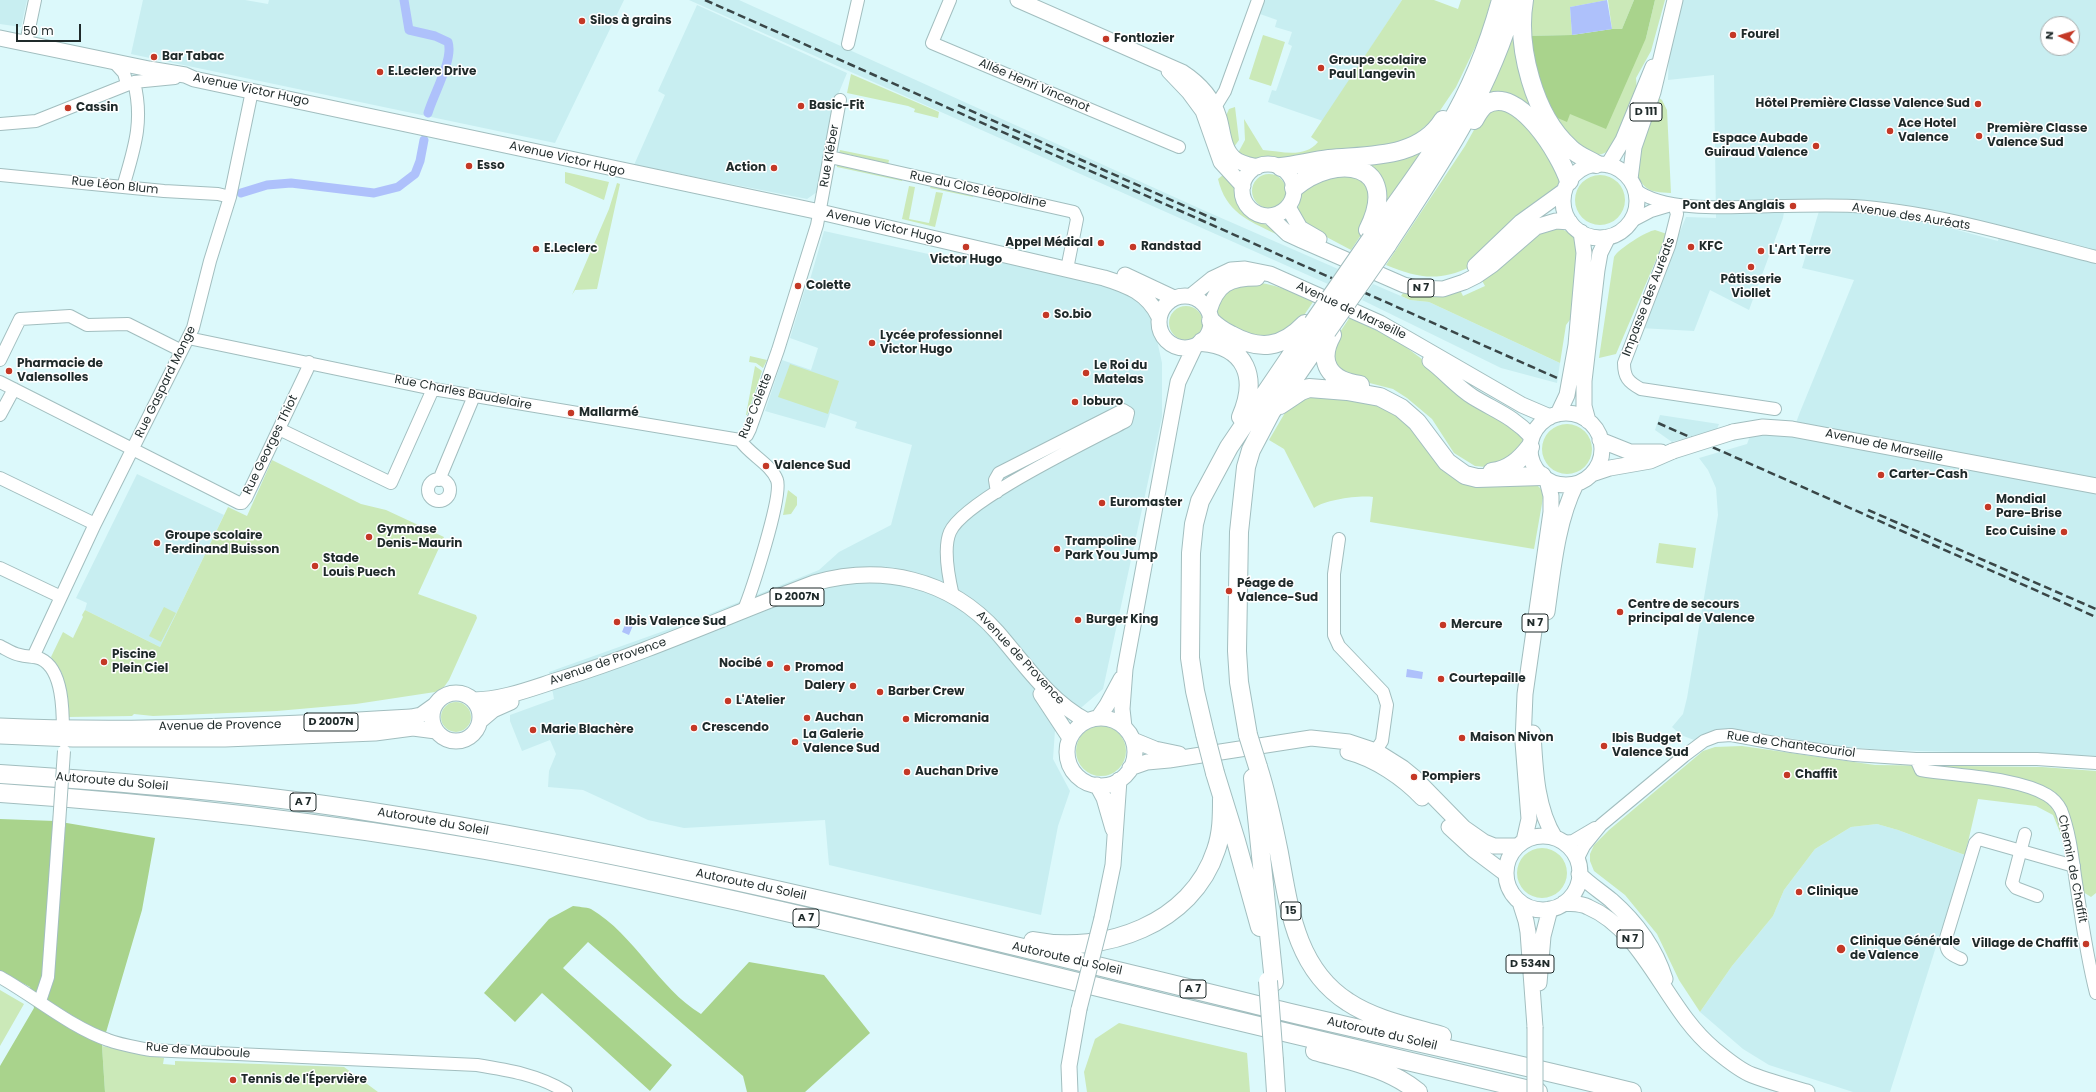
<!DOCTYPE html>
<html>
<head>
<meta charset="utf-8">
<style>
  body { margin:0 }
  #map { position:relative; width:2096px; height:1092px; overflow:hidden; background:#dcf9fb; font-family:Poppins,sans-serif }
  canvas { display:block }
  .north { position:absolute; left:2040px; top:16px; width:40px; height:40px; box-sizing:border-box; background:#fff; border:1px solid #a5aaaa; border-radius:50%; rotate:274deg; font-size:11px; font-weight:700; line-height:16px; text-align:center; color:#1f2a2a }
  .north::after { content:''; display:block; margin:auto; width:14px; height:18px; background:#c43826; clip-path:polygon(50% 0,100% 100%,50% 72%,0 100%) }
  .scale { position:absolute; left:16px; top:24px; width:65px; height:18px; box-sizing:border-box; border:2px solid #1f2a2a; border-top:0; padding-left:5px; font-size:12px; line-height:14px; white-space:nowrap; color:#1f2a2a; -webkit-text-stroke:3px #fff; paint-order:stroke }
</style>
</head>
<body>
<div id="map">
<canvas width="2096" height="1092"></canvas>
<div class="north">N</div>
<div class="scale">50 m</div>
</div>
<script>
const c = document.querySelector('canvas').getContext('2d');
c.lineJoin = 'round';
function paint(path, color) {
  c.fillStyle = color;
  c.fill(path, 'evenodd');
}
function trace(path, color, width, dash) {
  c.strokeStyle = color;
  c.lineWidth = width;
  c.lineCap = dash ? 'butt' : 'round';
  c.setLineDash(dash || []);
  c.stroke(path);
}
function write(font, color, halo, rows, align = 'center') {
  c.font = font + ' Poppins,sans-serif';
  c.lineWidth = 3;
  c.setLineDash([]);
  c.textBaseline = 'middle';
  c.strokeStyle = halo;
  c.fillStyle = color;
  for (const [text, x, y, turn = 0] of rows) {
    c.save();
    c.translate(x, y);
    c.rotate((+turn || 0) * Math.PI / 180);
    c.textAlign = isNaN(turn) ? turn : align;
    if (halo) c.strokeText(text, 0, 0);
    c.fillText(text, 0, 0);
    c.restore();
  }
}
paint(new Path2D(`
  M0 0H27L21 27 0 24Z
  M143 0H245L268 4 269 0H624L555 143 131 54Z
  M689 0H739L1203 210 1338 269 1328 284Z
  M1264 0H1402L1323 121 1268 102 1272 90 1276 91 1292 46 1288 44 1292 32 1275 27 1277 20 1260 14Z
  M1682 0H2096V756L1886 750 1834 746 1744 730H1728L1708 734 1694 740 1681 735 1672 727 1683 714 1687 698 1718 515 1716 488 1708 470 1699 458 1747 444 1750 436 1764 434 1791 436 1800 412 1854 280 1802 268 1822 201H1786L1783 218 1749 310 1710 290 1694 331 1640 328 1686 217 1716 218 1714 75 1668 80 1669 49ZM2048 24H2072V48H2048ZM1938 211 2000 226 1998 241 1935 224Z
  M697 5 847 73 835 102 817 192 807 199 634 165 665 95 658 91Z
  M824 231 951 259 949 265 957 267 958 264 962 265 961 270 967 253 1119 289 1135 297 1152 317 1162 363V417L1103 689 1055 730 1053 759 1070 791 1058 826 1041 915 829 865 825 820 684 828 648 820 583 790 548 787 549 771 556 754 550 740 522 751 510 721V715L554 699 549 672 689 622 819 570 839 552 891 525 912 445 855 428 857 422 830 413 825 428 765 411 782 360 811 370 818 348 790 338 805 289 807 290Z
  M1373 284 1410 300 1429 302 1560 363 1557 383 1501 368 1362 300Z
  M1660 415 1719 424 1717 429 1672 442 1655 430Z
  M137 474 224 515 160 647 85 610 87 603 76 598Z
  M1877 824 1898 830 1965 855 1890 1092H1853L1769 1065 1743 1049 1700 1012 1732 966 1773 916 1784 890 1815 849 1851 827Z`), '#c8eef1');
paint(new Path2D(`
  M1402 0H1434L1458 9 1461 0H1491L1481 35 1456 87 1435 118 1412 137 1384 146 1280 158 1249 159 1238 153 1245 140 1244 119 1263 150C1281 151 1304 159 1318 142L1311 137Z
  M1529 0H1634L1622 29H1612L1608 0 1570 7 1572 35 1525 36Z
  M1655 0H1665L1651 51 1636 78 1637 91 1614 145C1591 173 1568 133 1553 116L1570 114 1646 38Z
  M1513 26 1533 114 1485 97Z
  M1263 35 1285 42 1271 86 1249 79Z
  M851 74 939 112 938 118 914 112 915 109 908 106 847 93Z
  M1656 96 1662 100 1667 110 1671 193C1648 192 1642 190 1635 167Z
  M1235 107 1239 140 1234 147 1225 118 1229 109Z
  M1506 107 1525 121 1561 176 1556 190 1470 267C1439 282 1417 278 1386 265L1465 146 1484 112Z
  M1428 147 1388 204 1385 202 1365 165Z
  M840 150 889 160 888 165 885 166V163L847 154 846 157 839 153Z
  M837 164 903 178 902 181 837 167Z
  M565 172 609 182 604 200 565 183Z
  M1352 173 1372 189 1361 235 1351 250 1304 225 1297 212 1302 191 1307 184Z
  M1252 191a17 17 0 1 1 34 0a17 17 0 1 1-34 0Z
  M1223 175C1227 179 1233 184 1235 189 1238 197 1237 205 1243 212 1253 222 1267 223 1278 232L1276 234C1247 220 1226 212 1218 179Z
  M1575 200a25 25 0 1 1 50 0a25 25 0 1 1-50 0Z
  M617 183 620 184 597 289 575 290 572 295 609 209Z
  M932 184 974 194 973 197 930 188Z
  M909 186 915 187 909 219 929 223 936 192 943 193 935 227 902 219Z
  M1547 228C1563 228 1569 230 1579 243L1572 317 1566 325 1560 363 1429 302 1410 300 1401 296 1406 289 1459 288 1463 296 1485 286 1480 277Z
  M1655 230 1667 234 1616 354 1599 358 1614 257C1618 249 1647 231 1655 230Z
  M1241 282C1274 282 1285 289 1313 302L1296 327 1264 341 1217 319 1215 309 1221 293Z
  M1169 323a17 17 0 1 1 34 0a17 17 0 1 1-34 0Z
  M1350 317 1399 342 1520 432 1523 440 1519 452 1486 467 1475 466 1454 453 1432 419 1407 398 1393 389 1350 378 1334 369 1332 344Z
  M750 356 767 360 763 368 756 363 749 362Z
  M790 364 839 381 828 414 778 397Z
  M755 366 762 371 747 415H746Z
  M1321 393 1393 408 1442 463 1536 484 1542 490 1543 498 1534 549 1370 522 1373 497C1358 495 1325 500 1314 508L1284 449 1269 440 1286 411 1296 399Z
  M1542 449a25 25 0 1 1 50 0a25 25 0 1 1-50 0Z
  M272 460 361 504 386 510 444 537 418 594 476 615 477 618 449 680 444 687 435 692 356 704 277 711 153 716 134 714 132 716 68 717 62 673 51 657 63 632 73 638 83 617 82 615 85 610 160 647 228 507 247 516Z
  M788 490 797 497V505L791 514 783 515Z
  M1659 543 1696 548 1693 568 1656 563Z
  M164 607 176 613 161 642 149 636Z
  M441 717a15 15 0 1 1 30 0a15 15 0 1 1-30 0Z
  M1076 751a25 25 0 1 1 50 0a25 25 0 1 1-50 0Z
  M1742 746 1875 765 2042 767 2096 771V893L2091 897 2080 890 2073 847 2061 835 2053 815 2036 806 1978 799 1965 855 1898 830 1877 824 1851 827 1815 849 1784 890 1773 916 1732 966 1700 1012 1679 980 1657 934 1625 895 1594 871 1590 861V854L1594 845 1609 830 1703 751 1715 747Z
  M1517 873a25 25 0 1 1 50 0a25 25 0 1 1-50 0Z
  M0 990 24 1004 0 1046Z
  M1119 1023 1247 1053 1250 1092H1087L1084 1072 1095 1039Z
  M102 1046 164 1058 163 1064 175 1065V1061L344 1067 378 1092H105Z`), '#cbe9b8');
paint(new Path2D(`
  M1634 0H1655L1646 38 1606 129 1570 114 1567 122 1553 116 1543 92 1525 36 1572 35 1612 29H1622Z
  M0 819 55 821 155 838 142 910 102 1046 105 1092H0V1066L34 1008 30 987 0 971Z
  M573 906C578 907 586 907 591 909 635 935 658 988 701 1014L749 962 824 975 870 1033 805 1092H747L743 1076 588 942 563 968 672 1065 650 1091 542 993 515 1022 484 993 549 919Z`), '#a9d38c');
paint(new Path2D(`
  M1607 0 1612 29 1572 35 1570 7Z
  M629 615 636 618 629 635 622 632Z
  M1407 669 1423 672 1422 679 1406 677Z`), '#aec1fb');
trace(new Path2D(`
  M404 0 409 30 435 36 448 42C454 59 433 95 428 113
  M241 193 267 185 291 183 374 193 398 187 415 174 420 161 424 140`), '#aec1fb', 9);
const minor = new Path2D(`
  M950 0 932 43 1179 147
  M26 43 35 0
  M848 44 858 0
  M113 61 124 73 127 84
  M1207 109 1217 104 1225 91 1258 0
  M0 124 36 121 134 82 175 78
  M830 157 1074 212 1077 219 1068 264
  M0 175 164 191 218 194 230 197
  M123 187C134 149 144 122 134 82
  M1635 189C1663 213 1737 207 1774 206 1800 206 1826 205 1853 206 1933 211 2018 237 2096 257
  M1674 205 1677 214 1669 246 1624 363C1624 377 1628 382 1641 389L1775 409
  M1630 222 1651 211 1671 205
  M188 338 433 389 740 440
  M0 360 20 319 70 316 87 325 128 324 180 350
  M0 382 239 503H242L246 498 307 370 309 362
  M0 415 14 389
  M279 429 391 483 433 389
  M740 440 747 435 750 429 778 350 817 225 840 100
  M740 440C750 455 771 464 777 480 783 496 751 593 743 612
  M0 478 95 524
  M428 490a11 11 0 1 1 22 0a11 11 0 1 1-22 0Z
  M439 480 474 396
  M1339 539 1334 574V635L1339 646 1383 692 1387 705 1382 741 1371 758
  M0 568 61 597
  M953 596C949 579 943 548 950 532 964 500 1091 440 1126 421L1128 413 1123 410 999 473 995 480 997 492
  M0 646C6 649 13 654 20 655 27 657 35 656 41 659 64 670 63 715 63 737
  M33 657 95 524 193 328 210 261 230 197 252 91
  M1916 759 1921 770C1956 776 2017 777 2047 795 2052 798 2058 804 2061 810 2069 830 2072 854 2075 876 2081 915 2086 954 2096 993
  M2025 834 2012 883 2016 888 2037 896
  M1563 842 1573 841 1595 828
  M1577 860 1584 846 1601 825 1684 756 1704 741 1717 736 1731 735 1791 746 1854 755 1916 759H2037L2096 763
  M1961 959C1949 954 1945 951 1946 938L1975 843 1979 839 2074 866
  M0 977C34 996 72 1028 108 1040 121 1045 136 1047 150 1050L477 1065C508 1070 539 1075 566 1092
  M40 1001 48 977 59 824`);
const major = new Path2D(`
  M1018 0 1182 72C1199 83 1213 98 1219 118 1223 131 1223 149 1234 158 1239 163 1249 165 1257 167
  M0 38 149 69 185 75 194 79 820 212 1104 278C1127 285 1148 293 1159 317
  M1169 71 1189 92 1203 111 1221 162 1243 186
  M1242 190a26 26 0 1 1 52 0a26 26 0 1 1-52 0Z
  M1563 201a37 37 0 1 1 74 0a37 37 0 1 1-74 0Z
  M1608 165 1623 140 1653 67
  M1630 179 1634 147 1653 92 1675 0
  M1288 207 1300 228 1319 239
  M1269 216 1288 234 1301 240 1404 285 1417 288 1443 289 1464 282 1476 276 1492 265 1536 227 1556 221 1570 222
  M1475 266 1521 222 1564 191
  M1125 275 1174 298
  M1159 322a26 26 0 1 1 52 0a26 26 0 1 1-52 0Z
  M1191 296 1212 279 1231 270 1245 269 1270 274 1380 323 1522 405 1550 417
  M1209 311C1217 284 1229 278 1257 278
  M1430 361C1445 372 1457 387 1473 397 1496 411 1514 417 1532 437
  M1530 449a36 36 0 1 1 72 0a36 36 0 1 1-72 0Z
  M1558 414 1567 395 1576 345 1584 253 1581 232
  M1588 421 1584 406V381L1597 270 1600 253 1608 237
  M1733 432 1763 427 1792 429 2096 486
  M1600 440 1630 452H1661
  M1592 474 1610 468 1650 461 1673 451
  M1547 612C1553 570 1557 522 1576 484
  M432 717a24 24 0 1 1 48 0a24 24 0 1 1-48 0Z
  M1041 694 1070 738
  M473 700C503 700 532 688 561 679 648 652 729 615 814 583 881 564 949 578 997 632 1024 663 1049 701 1087 721
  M1098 718 1107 705 1121 679
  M1067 752a34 34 0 1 1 68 0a34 34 0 1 1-68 0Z
  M480 721 493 710 511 702
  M0 726C137 732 274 725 411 717L421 715 435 705
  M1124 727 1122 709 1125 669 1178 382 1195 346
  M1533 733C1535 767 1536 808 1555 838
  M0 736 73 739H225L375 733 413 728 436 731
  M1133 740 1155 749 1179 754
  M1348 752C1375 759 1403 778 1422 798
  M1130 768 1147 762 1169 760 1311 738 1349 742 1376 751 1403 768 1414 777 1464 828 1484 842 1494 846H1517
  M1097 785 1104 798 1113 829
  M1449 827 1474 850 1506 874
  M1506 873a37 37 0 1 1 74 0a37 37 0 1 1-74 0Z
  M1524 841 1529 819 1523 742 1525 694 1551 512V496L1547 480
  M1579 874C1589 884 1600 891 1611 900 1635 921 1655 947 1665 979
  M1520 902 1526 921 1528 932 1535 1027
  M1564 903C1572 904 1581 903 1588 907 1645 931 1666 1010 1714 1049 1725 1058 1739 1070 1752 1075 1770 1082 1789 1087 1807 1092
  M1102 918 1113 865 1119 780
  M1539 983 1543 936 1550 909
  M1070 1092 1069 1066 1079 1009`);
const highway = new Path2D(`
  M1524 0C1516 47 1534 116 1570 148 1577 155 1587 159 1596 164
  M1474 120C1477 115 1480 109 1485 105 1518 83 1561 156 1569 181
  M1281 167C1297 165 1313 161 1329 159 1368 155 1419 159 1443 120
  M1294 188C1336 152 1402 162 1368 230
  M1371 239C1397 202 1424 167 1447 129 1471 89 1489 44 1501 0
  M1387 245C1440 164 1488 95 1515 0
  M1211 321C1217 327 1223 331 1231 335 1260 351 1282 348 1305 324
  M1332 335C1317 362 1329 381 1360 385
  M1202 342C1247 346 1258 378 1241 417
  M1280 405 1301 391 1309 388 1347 391 1380 397 1401 408 1417 422 1447 462 1465 475 1477 478 1542 476
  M1492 472C1509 470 1520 460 1530 447
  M1205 734 1195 691 1190 658 1191 553 1194 524 1200 501 1229 447 1313 323
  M1248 735 1239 682 1237 651 1239 532 1246 467 1251 450 1271 412 1327 331
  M1258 767C1267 795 1273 823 1279 853 1289 908 1296 969 1348 1002 1375 1020 1411 1027 1442 1036
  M1215 773 1236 841 1260 927
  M0 774C123 782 245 792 366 811 666 857 962 933 1257 1005 1381 1035 1507 1061 1632 1092
  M1253 778 1274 982
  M0 793C163 804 324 822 485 850 705 889 922 944 1139 997 1272 1030 1405 1060 1538 1092
  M1033 941C1104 955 1192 924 1216 850 1222 833 1222 816 1222 799
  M1315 1051C1351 1061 1389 1068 1418 1092
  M1274 1061 1276 1092`);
trace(minor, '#a2bebf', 14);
trace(major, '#a2bebf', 17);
trace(highway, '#a2bebf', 20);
trace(minor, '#fff', 12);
trace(major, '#fff', 15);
trace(highway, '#fff', 18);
trace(new Path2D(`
  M705 0 1557 378
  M958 105 1216 220
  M1658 423 2096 617
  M1868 510 2096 609`), '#394647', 2.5, [8, 4]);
const minorBridge = new Path2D(`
  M59 824 64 751`);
const majorBridge = new Path2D(`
  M1673 451 1733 432
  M1079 1009 1102 918
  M1535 1027V1092`);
const highwayBridge = new Path2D(`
  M1313 323 1371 239
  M1327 331 1387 245
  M1205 734 1215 773
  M1248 735 1258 767
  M1268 981 1274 1061`);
trace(minorBridge, '#a2bebf', 14, []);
trace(majorBridge, '#a2bebf', 17, []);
trace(highwayBridge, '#a2bebf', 20, []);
trace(minorBridge, '#fff', 12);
trace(majorBridge, '#fff', 15);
trace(highwayBridge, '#fff', 18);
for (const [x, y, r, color] of [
  [582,21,4,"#c43826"],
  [1733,35,4,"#c43826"],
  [1106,39,4,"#c43826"],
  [154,57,4,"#c43826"],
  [1321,68,4,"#c43826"],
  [380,72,4,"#c43826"],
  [1978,104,4,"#c43826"],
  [801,106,4,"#c43826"],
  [68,108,4,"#c43826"],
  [1890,131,4,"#c43826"],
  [1979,136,4,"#c43826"],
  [1816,146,4,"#c43826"],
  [469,166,4,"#c43826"],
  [774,168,4,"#c43826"],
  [1793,206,4,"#c43826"],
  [1101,243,4,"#c43826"],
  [966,247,4,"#c43826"],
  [1133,247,4,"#c43826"],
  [1691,247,4,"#c43826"],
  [536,249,4,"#c43826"],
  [1761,251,4,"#c43826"],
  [1751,267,4,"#c43826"],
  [798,286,4,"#c43826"],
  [1046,315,4,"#c43826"],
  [872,343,4,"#c43826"],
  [9,371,4,"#c43826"],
  [1086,373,4,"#c43826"],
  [1075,402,4,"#c43826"],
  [571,413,4,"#c43826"],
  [766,466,4,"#c43826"],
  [1881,475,4,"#c43826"],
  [1102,503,4,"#c43826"],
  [1988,507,4,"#c43826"],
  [2064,532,4,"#c43826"],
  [369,537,4,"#c43826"],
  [157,543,4,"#c43826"],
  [1057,549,4,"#c43826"],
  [315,566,4,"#c43826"],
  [1229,591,4,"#c43826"],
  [1620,612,4,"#c43826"],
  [1078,620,4,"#c43826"],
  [617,622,4,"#c43826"],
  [1443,625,4,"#c43826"],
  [104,662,4,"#c43826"],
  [770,664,4,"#c43826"],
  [787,668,4,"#c43826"],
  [1441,679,4,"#c43826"],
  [853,686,4,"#c43826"],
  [880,692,4,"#c43826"],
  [728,701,4,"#c43826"],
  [807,718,4,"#c43826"],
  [906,719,4,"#c43826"],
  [694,728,4,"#c43826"],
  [533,730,4,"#c43826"],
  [1462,738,4,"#c43826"],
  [795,742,4,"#c43826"],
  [1604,746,4,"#c43826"],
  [907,772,4,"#c43826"],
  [1787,775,4,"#c43826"],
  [1414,777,4,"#c43826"],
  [1799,892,4,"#c43826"],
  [2086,944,4,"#c43826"],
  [1841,949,5,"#c43826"],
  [233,1080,4,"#c43826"]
]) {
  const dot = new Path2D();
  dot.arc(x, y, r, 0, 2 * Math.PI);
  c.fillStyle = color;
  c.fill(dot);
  trace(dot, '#fff', 1.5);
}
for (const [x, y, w] of [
  [1646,112,32],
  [1421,288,26],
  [797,597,54],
  [1535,623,26],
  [331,722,54],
  [303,802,26],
  [1291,911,20],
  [806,918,26],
  [1630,939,26],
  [1530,964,48],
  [1193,989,26]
]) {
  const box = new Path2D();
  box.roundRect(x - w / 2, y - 9, w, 18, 3);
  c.fillStyle = '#fff';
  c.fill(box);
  trace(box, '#1f2a2a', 1);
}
write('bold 11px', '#1f2a2a', null, [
  ["D 111",1646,112],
  ["N 7",1421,288],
  ["D 2007N",797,597],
  ["N 7",1535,623],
  ["D 2007N",331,722],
  ["A 7",303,802],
  ["15",1291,911],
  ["A 7",806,918],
  ["N 7",1630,939],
  ["D 534N",1530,964],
  ["A 7",1193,989]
]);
write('bold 12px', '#1f2a2a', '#fff', [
  ["Silos à grains",590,21],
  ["Fourel",1741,35],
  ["Fontlozier",1114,39],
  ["Bar Tabac",162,57],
  ["Groupe scolaire",1329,61],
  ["Paul Langevin",1329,75],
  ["E.Leclerc Drive",388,72],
  ["Hôtel Première Classe Valence Sud",1970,104,"right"],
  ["Basic-Fit",809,106],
  ["Cassin",76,108],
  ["Ace Hotel",1898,124],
  ["Valence",1898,138],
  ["Première Classe",1987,129],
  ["Valence Sud",1987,143],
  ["Espace Aubade",1808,139,"right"],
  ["Guiraud Valence",1808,153,"right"],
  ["Esso",477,166],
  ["Action",766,168,"right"],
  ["Pont des Anglais",1785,206,"right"],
  ["Appel Médical",1093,243,"right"],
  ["Randstad",1141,247],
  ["KFC",1699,247],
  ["E.Leclerc",544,249],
  ["L'Art Terre",1769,251],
  ["Victor Hugo",966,260,"center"],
  ["Pâtisserie",1751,280,"center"],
  ["Viollet",1751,294,"center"],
  ["Colette",806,286],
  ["So.bio",1054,315],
  ["Lycée professionnel",880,336],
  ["Victor Hugo",880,350],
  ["Pharmacie de",17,364],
  ["Valensolles",17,378],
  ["Le Roi du",1094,366],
  ["Matelas",1094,380],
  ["Ioburo",1083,402],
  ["Mallarmé",579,413],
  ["Valence Sud",774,466],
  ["Carter-Cash",1889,475],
  ["Mondial",1996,500],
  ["Pare-Brise",1996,514],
  ["Euromaster",1110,503],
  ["Gymnase",377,530],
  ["Denis-Maurin",377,544],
  ["Eco Cuisine",2056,532,"right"],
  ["Groupe scolaire",165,536],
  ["Ferdinand Buisson",165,550],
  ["Trampoline",1065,542],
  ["Park You Jump",1065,556],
  ["Stade",323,559],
  ["Louis Puech",323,573],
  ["Péage de",1237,584],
  ["Valence-Sud",1237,598],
  ["Centre de secours",1628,605],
  ["principal de Valence",1628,619],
  ["Burger King",1086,620],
  ["Ibis Valence Sud",625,622],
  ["Mercure",1451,625],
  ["Piscine",112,655],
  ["Plein Ciel",112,669],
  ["Nocibé",762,664,"right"],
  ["Promod",795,668],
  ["Courtepaille",1449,679],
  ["Dalery",845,686,"right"],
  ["Barber Crew",888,692],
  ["L'Atelier",736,701],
  ["Auchan",815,718],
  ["Micromania",914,719],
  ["Crescendo",702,728],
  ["Marie Blachère",541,730],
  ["La Galerie",803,735],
  ["Valence Sud",803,749],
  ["Maison Nivon",1470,738],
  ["Ibis Budget",1612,739],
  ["Valence Sud",1612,753],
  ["Auchan Drive",915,772],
  ["Chaffit",1795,775],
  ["Pompiers",1422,777],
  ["Clinique",1807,892],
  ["Clinique Générale",1850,942],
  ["de Valence",1850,956],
  ["Village de Chaffit",2078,944,"right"],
  ["Tennis de l'Épervière",241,1080]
], 'left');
write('12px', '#1f2a2a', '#fff', [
  ["Allée Henri Vincenot",1034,86,23],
  ["Avenue Victor Hugo",251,90,12],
  ["Rue Kléber",830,156,-80],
  ["Avenue Victor Hugo",567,159,13],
  ["Rue Léon Blum",115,186,6],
  ["Rue du Clos Léopoldine",978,190,12],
  ["Avenue des Auréats",1911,217,9],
  ["Avenue Victor Hugo",884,227,13],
  ["Impasse des Auréats",1649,297,-69],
  ["Avenue de Marseille",1351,311,25],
  ["Rue Gaspard Monge",166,382,-64],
  ["Rue Charles Baudelaire",463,393,11],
  ["Rue Colette",756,406,-68],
  ["Rue Georges Thiot",271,445,-64],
  ["Avenue de Marseille",1884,446,12],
  ["Avenue de Provence",1020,658,47],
  ["Avenue de Provence",608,662,-19],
  ["Avenue de Provence",220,726,-1],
  ["Rue de Chantecouriol",1791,745,8],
  ["Autoroute du Soleil",112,782,5],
  ["Autoroute du Soleil",433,822,10],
  ["Chemin de Chaffit",2072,869,79],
  ["Autoroute du Soleil",751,885,12],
  ["Autoroute du Soleil",1067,959,13],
  ["Autoroute du Soleil",1382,1034,13],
  ["Rue de Mauboule",198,1051,4]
]);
</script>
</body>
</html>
